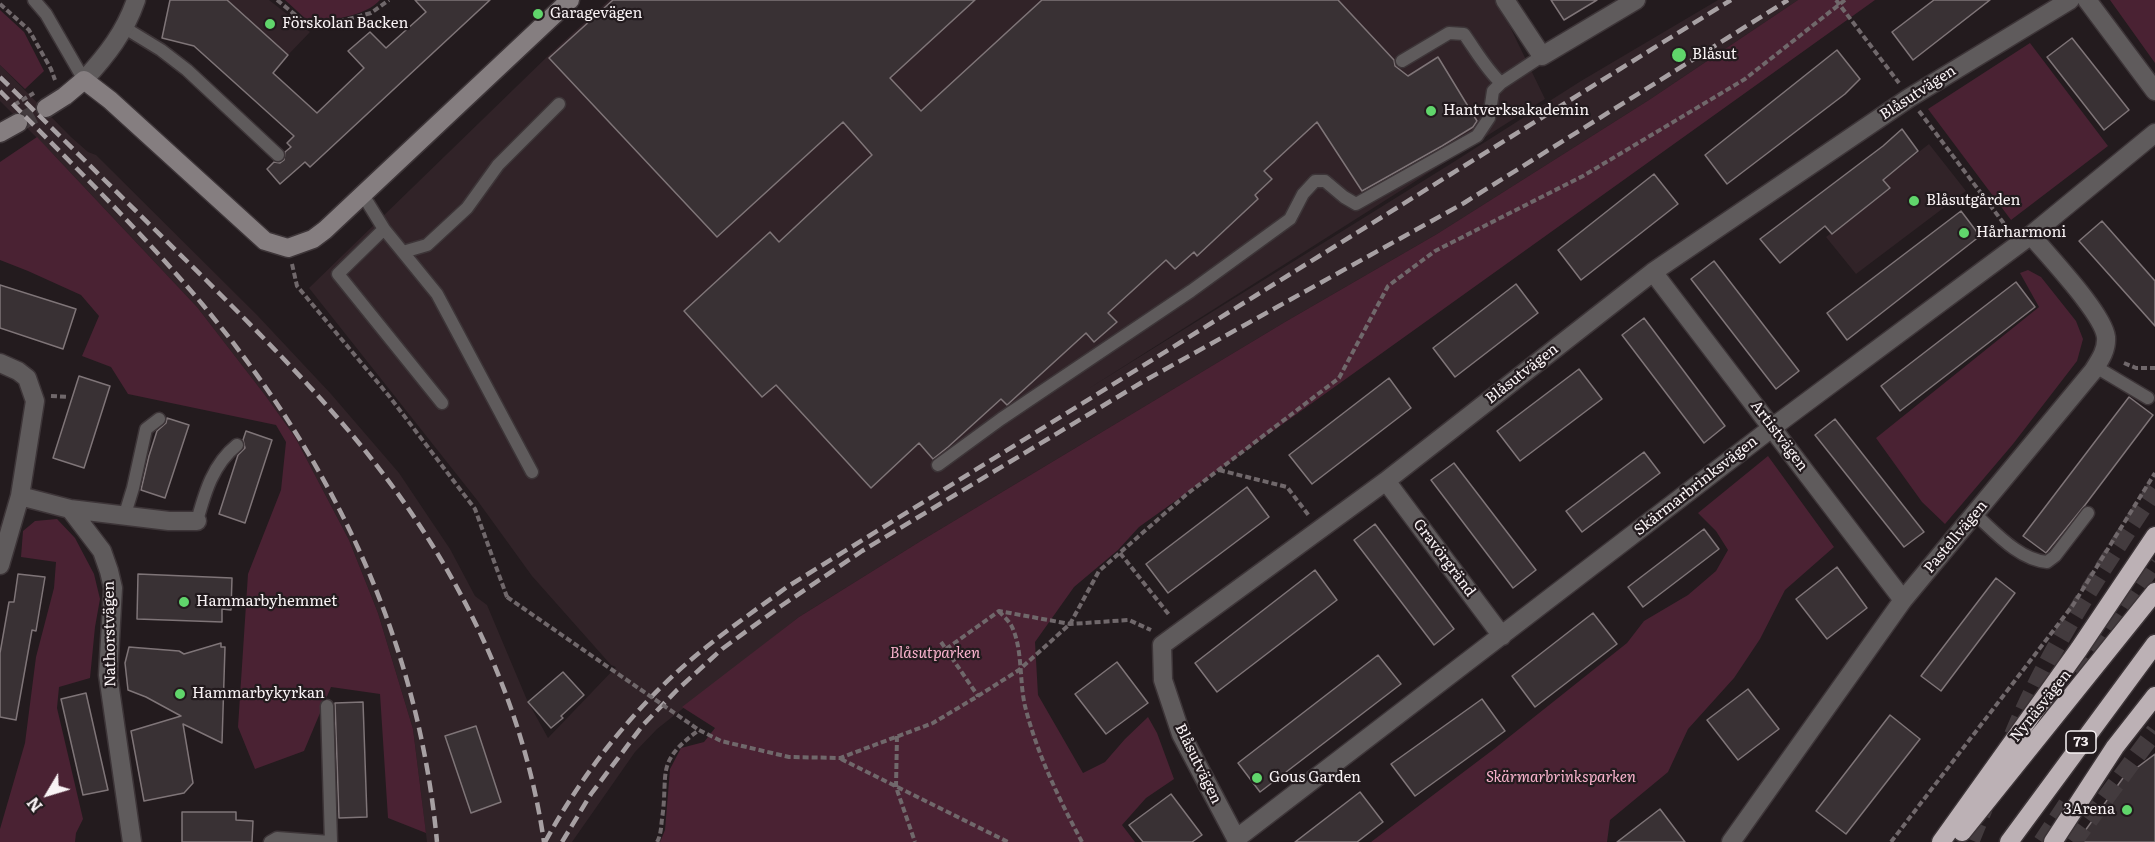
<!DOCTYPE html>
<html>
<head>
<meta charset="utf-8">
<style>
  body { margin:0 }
  #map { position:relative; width:2155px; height:842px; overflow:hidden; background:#231b1e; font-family:Literata,serif }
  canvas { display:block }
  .north { position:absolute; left:18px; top:764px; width:60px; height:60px; -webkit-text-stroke:4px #231b1e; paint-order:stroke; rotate:232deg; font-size:16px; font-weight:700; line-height:24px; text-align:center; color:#f9f3f5 }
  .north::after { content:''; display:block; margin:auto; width:21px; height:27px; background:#f9f3f5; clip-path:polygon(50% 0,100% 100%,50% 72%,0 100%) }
</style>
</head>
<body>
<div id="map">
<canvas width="2155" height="842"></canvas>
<div class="north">N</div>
</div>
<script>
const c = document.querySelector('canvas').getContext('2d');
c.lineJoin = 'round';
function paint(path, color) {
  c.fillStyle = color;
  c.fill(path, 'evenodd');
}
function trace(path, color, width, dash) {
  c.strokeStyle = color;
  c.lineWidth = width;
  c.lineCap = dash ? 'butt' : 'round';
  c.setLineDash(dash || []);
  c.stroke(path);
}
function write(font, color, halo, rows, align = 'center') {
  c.font = font + ' Literata,serif';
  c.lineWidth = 4.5;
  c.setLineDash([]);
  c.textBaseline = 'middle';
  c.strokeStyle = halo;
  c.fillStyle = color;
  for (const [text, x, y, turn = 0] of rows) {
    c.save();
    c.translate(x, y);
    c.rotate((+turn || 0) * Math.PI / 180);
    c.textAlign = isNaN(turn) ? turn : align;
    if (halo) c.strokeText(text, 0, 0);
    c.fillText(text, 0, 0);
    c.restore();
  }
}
paint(new Path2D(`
  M227 0H269L310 32 288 55 265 35 235 31 247 17Z
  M609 0H1497L1545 99 1088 389 1452 163 1581 81 1718 0H1798L1649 100 1437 234 1285 322 924 539 799 617 657 729 635 752 572 842H427L413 729 378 613 349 540 295 437 265 395 197 307 55 156 0 101V65L71 137 88 152 96 155 257 315 331 394 399 473 450 549 475 596 487 605 527 700 548 738 616 667 611 665 532 576 477 500 309 288 551 53Z
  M1929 144 1966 191 1856 274 1826 237 1890 189 1883 180Z`), '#312328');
paint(new Path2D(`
  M285 0H380C366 16 330 21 308 21Z
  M1798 0H1875L1139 527 1118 550 1074 587 1035 642 1038 695 1083 773 1105 762 1125 739 1148 717 1157 733 1174 779 1146 798 1122 825 1135 842H660L665 830 670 769 681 748 704 742 715 728 682 707 799 617 924 539 1285 322 1437 234 1649 100Z
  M2110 0H2155V63Z
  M0 10 24 32 44 71 25 89 0 65Z
  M2030 43 2108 146 2011 220 1928 109Z
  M37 137 197 307 265 395 295 437 349 540 378 613 413 729 426 833 388 818 380 694 331 687 304 751 255 769 238 727 248 574 281 490 286 442 276 425 128 394 111 367 82 356 99 316 81 295 28 271 0 260V162Z
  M2028 270 2041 277 2076 321 2083 339 2077 361 2013 444 1945 524 1922 502 1876 438 2039 307 2020 273Z
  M1768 456 1834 547 1785 590 1760 639 1734 678 1688 729 1668 772 1610 820 1607 842H1371L1494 749 1627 643 1644 621 1688 595 1716 571 1728 550 1716 531 1698 513Z
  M57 519 75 538 94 574 100 599 95 627 90 678 59 687 57 708 83 819 76 833 75 842H0V829L25 743 36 657 54 588 56 562 21 557 23 531 35 521Z`), '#4a2233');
const building = new Path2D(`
  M170 0H227L288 55 273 73 317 113 364 68 348 51 370 32 386 48 426 12 415 0H490L310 167 305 162 280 184 267 169 274 162 280 163 284 160 285 152 291 147 287 143 294 136 194 46 162 38Z
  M613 0H975L890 78 921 111 1042 0H1338L1394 60 1395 66 1408 76 1438 57 1477 121 1473 127 1442 146 1362 191 1317 122 1264 171 1272 179 1255 195 1258 199 1197 256 1194 252 1175 269 1166 260 1108 313 1117 322 1094 342 1086 333 1007 405 1001 399 948 447 933 459 919 443 871 488 776 385 762 397 684 311 770 232 779 242 872 155 843 122 717 237 549 58Z
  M1551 0H1597L1564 20Z
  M1934 0H1990L1913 60 1892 32Z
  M2072 38 2129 110 2104 130 2047 57Z
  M1837 50 1860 79 1845 94 1727 184 1705 155Z
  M1902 129 1918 151 1883 180 1890 188 1832 234 1825 226 1780 263 1760 239 1883 146Z
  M1654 174 1678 204 1581 280 1558 250Z
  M1961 211 1980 236 1847 340 1827 313Z
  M2102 221 2155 281V326L2079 241Z
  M1714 261 1799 371 1776 389 1691 279Z
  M2016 282 2035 307 1900 411 1881 386Z
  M1516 284 1538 313 1455 377 1433 348Z
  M0 285 76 309 63 349 0 328Z
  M1644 318 1725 426 1704 443 1622 335Z
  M1579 369 1602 399 1520 461 1497 431Z
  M79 376 110 386 84 468 53 458Z
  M1389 378 1411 408 1312 484 1289 455Z
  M2129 397 2153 415 2085 505 2046 553 2023 536Z
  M167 418 189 425 165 498 141 490 149 456 157 431 166 423Z
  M1835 419 1924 532 1904 547 1815 435Z
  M246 431 272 440 245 523 219 514 238 455 245 448 243 440Z
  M1644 452 1660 473 1582 532 1566 511Z
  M1454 463 1536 570 1513 588 1431 480Z
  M1247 487 1269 517 1168 593 1146 564Z
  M1375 524 1454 629 1434 645 1354 540Z
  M1704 529 1719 549 1643 607 1628 587Z
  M1837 567 1867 608 1827 639 1796 599Z
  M1315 570 1337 600 1217 692 1195 663Z
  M18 574 45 577 36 631 32 630 16 720 0 717V653L9 602H14Z
  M138 574 232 578 231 610 222 609V622L137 619Z
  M1996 578 2015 593 1941 691 1921 676Z
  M1593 613 1617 644 1535 707 1512 676Z
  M221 643V647H225L222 743 183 724 193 783 184 793 144 801 131 731 181 716 146 697 128 690 125 663 129 647 179 651 184 654Z
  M1378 655 1401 684 1260 792 1238 763Z
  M1117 662 1148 703 1106 734 1075 694Z
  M563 672 584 695 561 716 563 718 551 728 528 702Z
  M1748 689 1779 729 1738 760 1707 720Z
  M86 693 108 790 83 795 61 699Z
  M1482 699 1505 731 1415 796 1391 764Z
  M363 702 367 817 339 818 335 703Z
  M1890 715 1920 739 1846 834 1816 811Z
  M476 726 501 802 471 813 445 736Z
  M2155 754V842H2077L2123 778Z
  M1360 792 1383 822 1357 842H1295Z
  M1171 794 1202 835 1192 842H1143L1129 825Z
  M1660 809 1685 842H1617Z
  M182 812H236V820L253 821 252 842H182Z`);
paint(building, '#393134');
trace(building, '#7f7578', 1.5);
trace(new Path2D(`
  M18 123 46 108`), '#433b3e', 18, [18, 9]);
trace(new Path2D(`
  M2080 675 2155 561
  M2013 735C2049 648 2103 568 2155 489
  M1971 840 1984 808
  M2042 842 2069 801
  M2073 842 2155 731`), '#433b3e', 18, [18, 9]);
const lane = new Path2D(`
  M34 0 46 14 84 80
  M125 28 161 50 187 70 278 155
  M1402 61 1449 33 1464 34C1476 51 1486 69 1501 83L1542 56
  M363 195 384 229 338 274 442 403
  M384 229 437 294 532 472
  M403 252 427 245 467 208 498 165 559 104
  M2096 367 2148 398
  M938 465 1001 419 1191 291 1290 219 1303 194 1315 181H1325L1344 197 1356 204 1477 136 1489 118 1493 91 1501 83
  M125 514 133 488 146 429 159 419
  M1975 514C1995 532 2019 560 2047 562L2055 556 2088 513
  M197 521C205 492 213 464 237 445
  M327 706 331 842
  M270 842 277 838 330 842`);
const street = new Path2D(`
  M1505 0 1542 56 1636 0
  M2087 0 2155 91
  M84 80C107 55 125 32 136 0
  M1653 272 1903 600
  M0 363 18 371 27 378 35 401 20 496 0 565
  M1386 481 1502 636
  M20 496 70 509 102 551 109 571 113 588 108 675 132 842
  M70 509 169 521H197
  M1236 839 1773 427 2031 235 2155 133
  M1238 842 1181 734 1163 680 1162 645 1386 481 1653 272 1909 98 2070 0
  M1731 842 1903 600 2093 371C2100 360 2107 350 2106 337 2103 313 2048 256 2031 235`);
const secondary = new Path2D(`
  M46 108 65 96 84 80 110 100 265 241 288 248 313 239 325 230 570 0
  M0 133 18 123`);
const highway = new Path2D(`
  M1962 832 2155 592
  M1941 842 2079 649 2155 536
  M2009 842 2155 644
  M2053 842 2115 747 2155 696`);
trace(lane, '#3d3538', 15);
trace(street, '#3d3538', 21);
trace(secondary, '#3d3538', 21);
trace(highway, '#3d3538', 21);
trace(new Path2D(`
  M277 0 309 26 326 25 371 13 389 0
  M1836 0 1899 83
  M0 4 29 30 51 69 55 80
  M14 105 34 93
  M1919 111 2008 229
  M292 264 297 286 389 396 475 509 507 597
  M2124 363 2136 368H2155
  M51 396 69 397
  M1219 470 1287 487 1310 517
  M1120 553 1170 616
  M999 611C1002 615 1008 620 1011 625 1023 647 1019 681 1025 706 1037 754 1059 799 1082 842
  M941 642 978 696
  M946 649 999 611 1070 624 1129 620 1151 630
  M897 736 896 787 915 842
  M841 759 1008 842
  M657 842C661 835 661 827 662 819 669 772 654 763 699 730L721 741 789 757 840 758 933 723 978 696 1019 670 1070 624 1099 571 1187 494 1339 378 1388 286 1435 251 1583 176 1745 79 1845 0
  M1891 842 2073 605 2155 473`), '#70686b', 4, [6, 3]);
trace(lane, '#5f5b5c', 12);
trace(street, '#5f5b5c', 18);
trace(secondary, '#857e80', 18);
trace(highway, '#bcb1b5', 18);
trace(new Path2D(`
  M0 77C69 145 137 212 206 280 252 326 299 373 342 423 445 542 521 685 544 842
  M0 91C69 161 140 230 203 305 333 462 418 638 437 842
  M545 842C581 776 629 714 686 664 718 636 753 612 787 587L1731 0
  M562 842 591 794 643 725 677 690 722 649 781 606 862 551 1144 381 1464 203 1788 0`), '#a7a0a3', 4.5, [12, 6]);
trace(new Path2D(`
  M507 597 699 730`), '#70686b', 4, [6, 3]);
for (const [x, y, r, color] of [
  [538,14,6,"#60d56b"],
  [270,24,6,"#60d56b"],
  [1679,55,8,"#60d56b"],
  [1431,111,6,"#60d56b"],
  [1914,201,6,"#60d56b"],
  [1964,233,6,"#60d56b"],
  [184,602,6,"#60d56b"],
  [180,694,6,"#60d56b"],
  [1257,778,6,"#60d56b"],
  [2127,810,6,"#60d56b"]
]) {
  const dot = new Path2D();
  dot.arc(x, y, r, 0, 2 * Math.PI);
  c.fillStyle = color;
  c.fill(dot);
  trace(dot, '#231b1e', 2);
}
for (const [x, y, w] of [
  [2081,742,30]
]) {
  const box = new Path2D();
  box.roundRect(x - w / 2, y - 11, w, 22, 4.5);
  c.fillStyle = '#231b1e';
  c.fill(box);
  trace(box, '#f9f3f5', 1.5);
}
write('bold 14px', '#f9f3f5', null, [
  ["73",2081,742]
]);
write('15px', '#f9f3f5', '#231b1e', [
  ["Garagevägen",550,14],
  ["Förskolan Backen",282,24],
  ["Blåsut",1692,55],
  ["Hantverksakademin",1443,111],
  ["Blåsutgården",1926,201],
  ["Hårharmoni",1976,233],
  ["Hammarbyhemmet",196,602],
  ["Hammarbykyrkan",192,694],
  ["Gous Garden",1269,778],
  ["3Arena",2115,810,"right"]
], 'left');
write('15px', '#f9f3f5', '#231b1e', [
  ["Blåsutvägen",1918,93,-33],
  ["Blåsutvägen",1522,374,-38],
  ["Artistvägen",1779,436,53],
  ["Skärmarbrinksvägen",1696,486,-38],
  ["Pastellvägen",1956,537,-50],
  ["Gravörgränd",1444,558,53],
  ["Nathorstvägen",110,634,-91],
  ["Nynäsvägen",2041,706,-51],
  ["Blåsutvägen",1198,764,64]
]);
write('italic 15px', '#f9b3cd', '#231b1e', [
  ["Blåsutparken",935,654],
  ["Skärmarbrinksparken",1561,778]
]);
</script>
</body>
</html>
